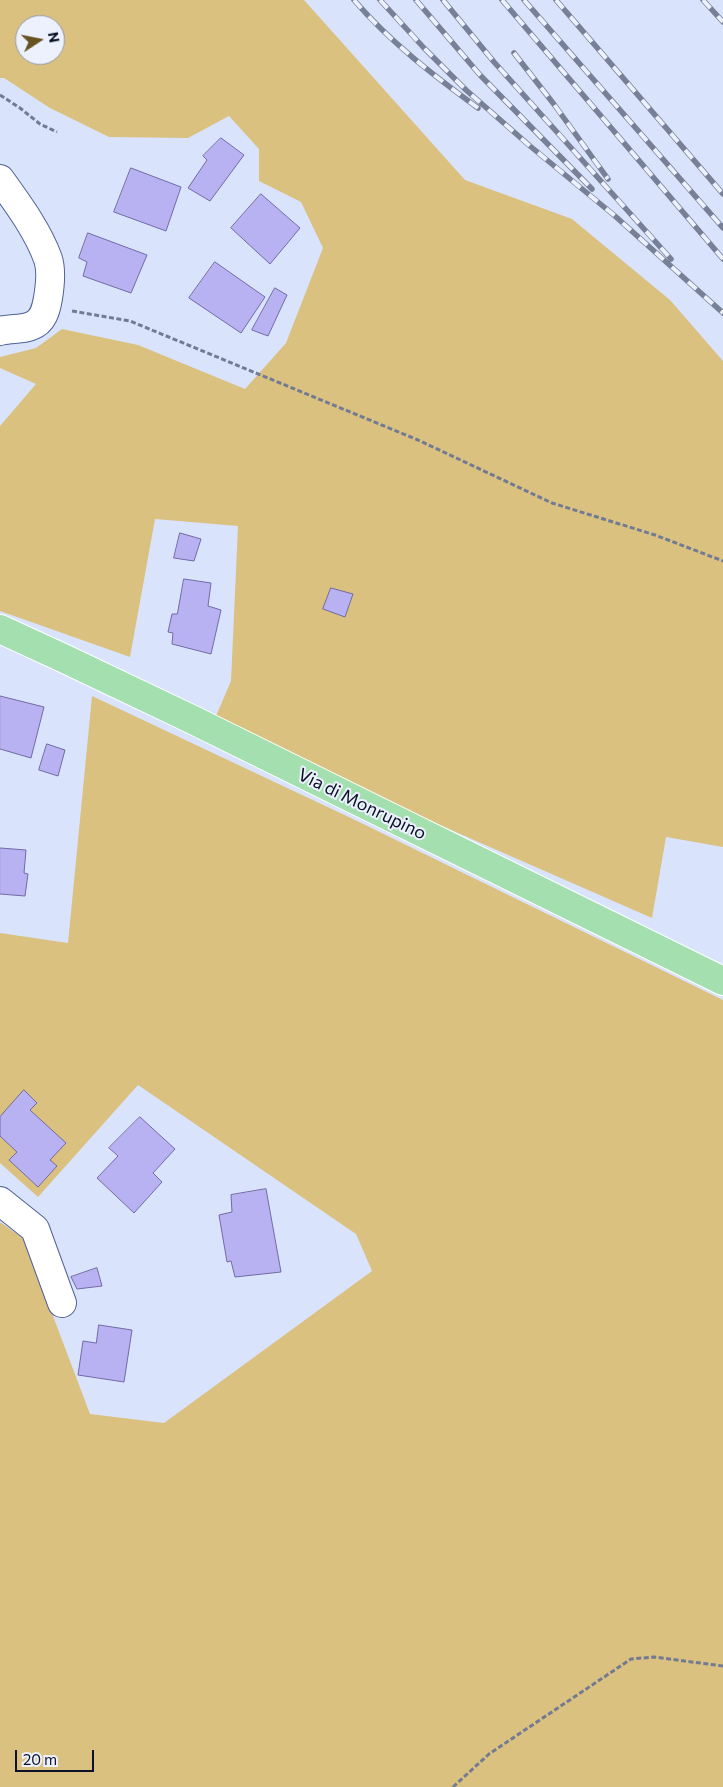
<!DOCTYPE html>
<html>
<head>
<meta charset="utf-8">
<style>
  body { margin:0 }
  #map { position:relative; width:723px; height:1787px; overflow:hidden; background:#d9e3fc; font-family:Commissioner,sans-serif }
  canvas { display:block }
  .north { position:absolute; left:15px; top:15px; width:50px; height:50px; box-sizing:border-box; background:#ecf1fd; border:1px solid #9298a7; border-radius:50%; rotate:79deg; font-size:14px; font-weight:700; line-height:20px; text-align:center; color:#0b1227 }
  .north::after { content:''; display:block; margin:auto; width:18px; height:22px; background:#665321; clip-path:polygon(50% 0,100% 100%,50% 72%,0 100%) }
  .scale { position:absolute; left:15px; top:1750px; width:79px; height:22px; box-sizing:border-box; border:2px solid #0b1227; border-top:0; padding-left:6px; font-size:15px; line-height:18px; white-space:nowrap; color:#0b1227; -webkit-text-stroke:4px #ecf1fd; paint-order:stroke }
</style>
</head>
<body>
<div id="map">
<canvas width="723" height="1787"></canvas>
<div class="north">N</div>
<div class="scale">20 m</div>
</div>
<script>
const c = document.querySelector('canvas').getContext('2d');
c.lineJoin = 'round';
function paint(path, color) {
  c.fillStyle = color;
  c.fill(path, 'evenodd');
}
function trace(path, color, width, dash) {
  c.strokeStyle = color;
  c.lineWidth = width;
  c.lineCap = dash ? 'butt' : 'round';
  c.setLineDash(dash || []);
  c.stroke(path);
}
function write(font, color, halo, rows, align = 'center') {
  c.font = font + ' Commissioner,sans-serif';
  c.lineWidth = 4;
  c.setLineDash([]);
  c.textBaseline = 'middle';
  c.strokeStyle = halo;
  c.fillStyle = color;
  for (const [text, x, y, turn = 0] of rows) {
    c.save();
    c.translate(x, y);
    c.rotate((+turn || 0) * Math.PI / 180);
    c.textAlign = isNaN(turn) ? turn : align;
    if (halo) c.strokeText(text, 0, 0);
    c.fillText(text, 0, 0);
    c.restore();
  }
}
paint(new Path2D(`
  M0 0H304L465 180 572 219 670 300 723 361V847L666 837 652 918 353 787 216 716 231 681 238 526 155 519 130 657 0 611V426L36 384 0 368V357L36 348 62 329 138 345 245 389 286 343 323 248 301 202 259 181V149L229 116 188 138 109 137 50 108 4 78H0ZM25 25H55V55H25Z
  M92 696 353 819 723 1000V1787H0V1222L24 1239 90 1414 164 1423 372 1271 356 1234 138 1085 38 1197 0 1163V933L68 943Z`), '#dbc180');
const building = new Path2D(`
  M221 138 244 155 210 201 188 188 207 160 203 156Z
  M131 168 181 187 166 231 114 212Z
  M261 194 300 228 270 264 231 228Z
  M88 233 147 255 131 293 83 276 87 262 79 258Z
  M215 262 265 297 241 333 189 298Z
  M275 288 287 295 268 336 252 330Z
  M180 533 201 539 194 561 174 558Z
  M184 579 211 583 208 606 221 610 211 654 172 644 173 633 168 632 172 614H177Z
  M331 588 353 594 345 617 323 609Z
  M0 696 44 707 31 758 0 749Z
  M47 744 65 750 58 776 39 770Z
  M0 848 26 850 24 873 28 874 25 896 0 894Z
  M24 1090 37 1103 30 1110 66 1143 50 1160 57 1166 38 1187 9 1160 17 1152 0 1136V1117Z
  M140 1117 175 1149 153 1173 162 1182 134 1213 97 1178 118 1156 109 1148Z
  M266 1189 281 1272 235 1277 231 1261 227 1262 219 1215 232 1212 231 1195Z
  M97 1268 102 1286 77 1289 71 1277Z
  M99 1325 132 1330 124 1382 78 1375 83 1341 96 1343Z`);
paint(building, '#b8b2f2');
trace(building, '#716aa4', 1);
const minor = new Path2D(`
  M0 179C18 204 38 231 48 259 52 271 50 286 48 298 46 310 43 322 31 326 22 330 10 328 0 331
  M0 1201 35 1229 62 1303`);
const major = new Path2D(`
  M0 629 63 658 189 718 723 981`);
trace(minor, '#4f6198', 30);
trace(major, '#fff', 30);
trace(new Path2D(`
  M0 95 20 108 40 124 57 132
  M72 311 130 321 418 440 552 503 655 535 723 561
  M453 1787 489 1754 631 1659 654 1657 723 1666`), '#727b92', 3, [5, 2.5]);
trace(minor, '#fff', 28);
trace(major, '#a3dfaf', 28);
const rail = new Path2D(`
  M354 0C390 42 433 75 478 108
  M380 0 424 48 466 90 530 146 615 216 723 313
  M416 0 480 75 592 189
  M443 0 494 62 671 259
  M502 0 723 259
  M524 0 723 228
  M556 0 723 194
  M703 0 723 22
  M514 53 553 103 608 179`);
trace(rail, '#788097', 5.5);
trace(rail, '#ecf1fd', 4, [11]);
write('18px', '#0b1227', '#ecf1fd', [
  ["Via di Monrupino",362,804,26]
]);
</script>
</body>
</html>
